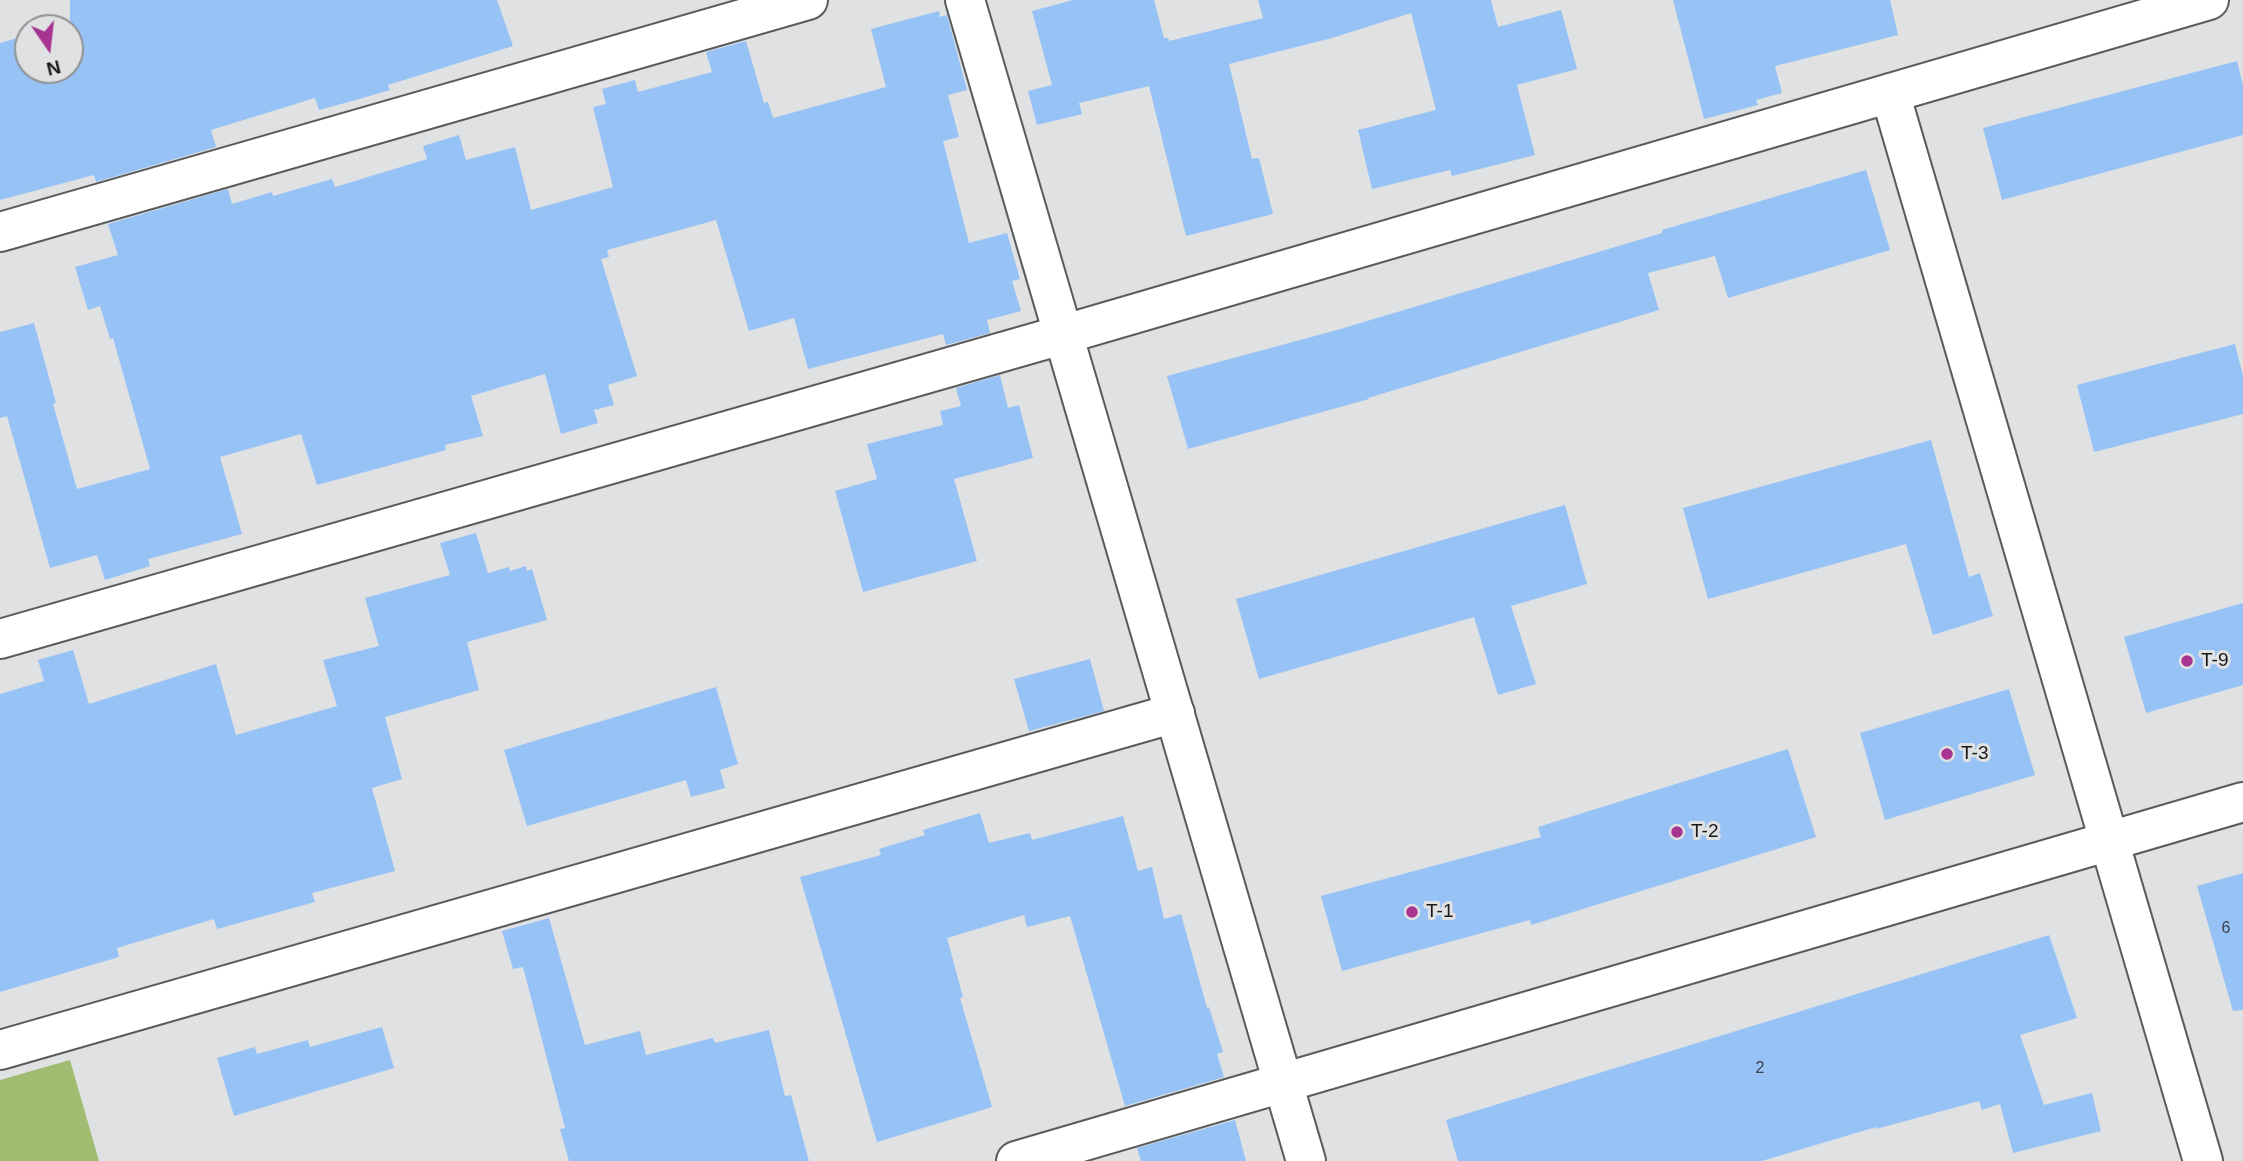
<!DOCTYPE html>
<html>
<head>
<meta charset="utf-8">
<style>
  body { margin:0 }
  #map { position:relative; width:2243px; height:1161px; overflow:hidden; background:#e0e1e3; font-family:Arial,sans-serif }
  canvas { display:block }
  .north { position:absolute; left:14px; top:14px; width:70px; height:70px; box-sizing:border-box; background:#e0e1e3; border:2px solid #909192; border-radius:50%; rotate:166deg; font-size:19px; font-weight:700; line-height:28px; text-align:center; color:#181819 }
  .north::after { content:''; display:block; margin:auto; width:24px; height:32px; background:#a63490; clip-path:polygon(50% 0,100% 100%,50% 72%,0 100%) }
</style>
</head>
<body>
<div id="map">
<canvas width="2243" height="1161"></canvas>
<div class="north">N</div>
</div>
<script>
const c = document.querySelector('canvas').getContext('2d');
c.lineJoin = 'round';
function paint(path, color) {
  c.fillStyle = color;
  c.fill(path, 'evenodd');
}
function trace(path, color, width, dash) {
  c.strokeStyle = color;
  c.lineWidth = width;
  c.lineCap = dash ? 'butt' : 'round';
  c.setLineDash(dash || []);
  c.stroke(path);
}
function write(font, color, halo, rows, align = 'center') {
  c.font = font + ' Arial,sans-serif';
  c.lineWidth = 6;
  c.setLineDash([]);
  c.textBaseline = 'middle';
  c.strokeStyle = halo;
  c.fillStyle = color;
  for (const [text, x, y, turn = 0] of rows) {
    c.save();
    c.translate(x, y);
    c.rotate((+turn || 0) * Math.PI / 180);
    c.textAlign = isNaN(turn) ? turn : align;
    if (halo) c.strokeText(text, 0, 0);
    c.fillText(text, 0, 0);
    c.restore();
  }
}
paint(new Path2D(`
  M70 1060 99 1161H0V1080Z`), '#9fbc70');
paint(new Path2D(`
  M70 0H497L513 46 388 85 390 90 356 100 319 110 315 98 211 130 216 147 96 182 94 175 0 200V43L28 35V70H70V28H55L70 24Z
  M1073 0H1154L1164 38H1168L1169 41 1263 18 1258 0H1491L1498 27 1561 10 1577 69 1517 85 1535 155 1452 176 1450 170 1372 189 1358 130 1436 110 1411 13 1332 38 1229 64 1252 159 1259 158 1273 214 1186 236 1149 86 1079 103 1082 114 1037 125 1028 91 1052 85 1032 11Z
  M1673 0H1890L1898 35 1775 66 1782 93 1756 100 1758 105 1704 119Z
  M939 11 940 17 947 15 967 90 948 95 959 137 943 141 969 243 1007 233 1020 279 1012 281 1021 311 987 320 990 333 946 345 943 334 808 369 794 318 749 331 716 220 607 250 609 257 601 259 637 376 608 385 614 405 594 410 598 423 561 434 545 374 471 396 483 436 445 445 446 450 317 485 301 434 220 457 242 534 148 559 150 566 105 580 97 555 50 568 7 416 0 418V332L34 323 56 403 53 404 77 489 150 469 113 338 110 339 100 306 88 310 75 267 118 255 108 224 228 189 232 204 272 192 273 196 332 179 335 187 427 159 423 146 459 135 466 160 515 147 531 210 613 187 593 107 606 104 602 89 635 80 638 92 712 72 706 52 746 41 764 103 768 102 773 118 886 87 871 29Z
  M2237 61 2243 85V135L2002 200 1983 128Z
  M1866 170 1890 250 1728 298 1715 256 1648 273 1659 310 1368 398 1369 399 1188 449 1167 376 1337 330 1662 233V230Z
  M2235 344 2243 376V414L2094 452 2077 385Z
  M1000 375 1008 408 1019 405 1033 458 954 479 977 561 863 592 835 491 877 479 867 444 943 425 940 411 961 406 956 388Z
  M1931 440 1969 577 1980 573 1993 616 1933 635 1906 544 1708 599 1683 508Z
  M1565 505 1587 584 1511 606 1536 684 1498 695 1474 617 1259 679 1236 599Z
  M476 533 488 573 509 567 510 571 526 566 527 571 532 569 547 620 467 642 479 690 385 717 402 779 372 788 395 871 312 893 315 902 217 929 214 919 117 948 119 957 0 992V694L44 681 38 660 73 650 89 704 216 664 236 735 337 706 323 660 379 646 365 598 450 575 440 543Z
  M2243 603V685L2146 713 2124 637Z
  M1090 659 1104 711 1029 731 1014 679Z
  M716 687 738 764 720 770 725 788 691 797 686 780 527 826 504 750Z
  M2009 689 2035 775 1885 820 1860 733Z
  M1788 749 1816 837 1531 925 1530 920 1342 971 1321 896 1541 837 1538 827Z
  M980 813 989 843 1030 833 1032 840 1123 816 1138 871 1152 867 1164 919 1181 914 1207 1008 1209 1007 1223 1052 1217 1054 1224 1077 1125 1106 1070 916 1027 927 1024 915 947 938 963 997 960 998 992 1107 877 1142 800 877 881 855 879 849 925 835 923 830Z
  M2243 873V1010L2233 1011 2197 886Z
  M549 918 585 1045 640 1031 646 1055 713 1038 715 1043 769 1030 785 1096 791 1095 809 1161H569L560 1129 565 1128 523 967 513 969 502 931Z
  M2049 935 2077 1018 2020 1035 2044 1105 2092 1093 2101 1131 2013 1153 2000 1104 1982 1110 1979 1101 1876 1129V1127L1762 1161H1458L1446 1120Z
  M382 1027 394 1068 234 1116 217 1058 255 1047 257 1054 308 1040 310 1047Z
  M1235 1120 1246 1161H1141L1137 1148Z`), '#96c2f6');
const minor = new Path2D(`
  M1890 93 2203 1161
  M0 232 808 0
  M0 639 1065 334 2209 0
  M0 1050 1175 713
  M1016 1161 2243 802`);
const tertiary = new Path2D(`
  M965 0 1306 1161`);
trace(minor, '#595b5c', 42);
trace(tertiary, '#595b5c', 42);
trace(minor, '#fff', 38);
trace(tertiary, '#fff', 38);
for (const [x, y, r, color] of [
  [2187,661,7,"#a63490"],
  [1947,754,7,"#a63490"],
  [1677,832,7,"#a63490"],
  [1412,912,7,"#a63490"]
]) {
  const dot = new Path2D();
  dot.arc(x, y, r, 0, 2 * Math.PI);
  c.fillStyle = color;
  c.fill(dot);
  trace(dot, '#e0e1e3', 2.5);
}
write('16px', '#384250', null, [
  ["6",2226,929],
  ["2",1760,1069]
]);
write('19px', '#181819', '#e0e1e3', [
  ["T-9",2201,661],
  ["T-3",1961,754],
  ["T-2",1691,832],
  ["T-1",1426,912]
], 'left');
</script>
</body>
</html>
